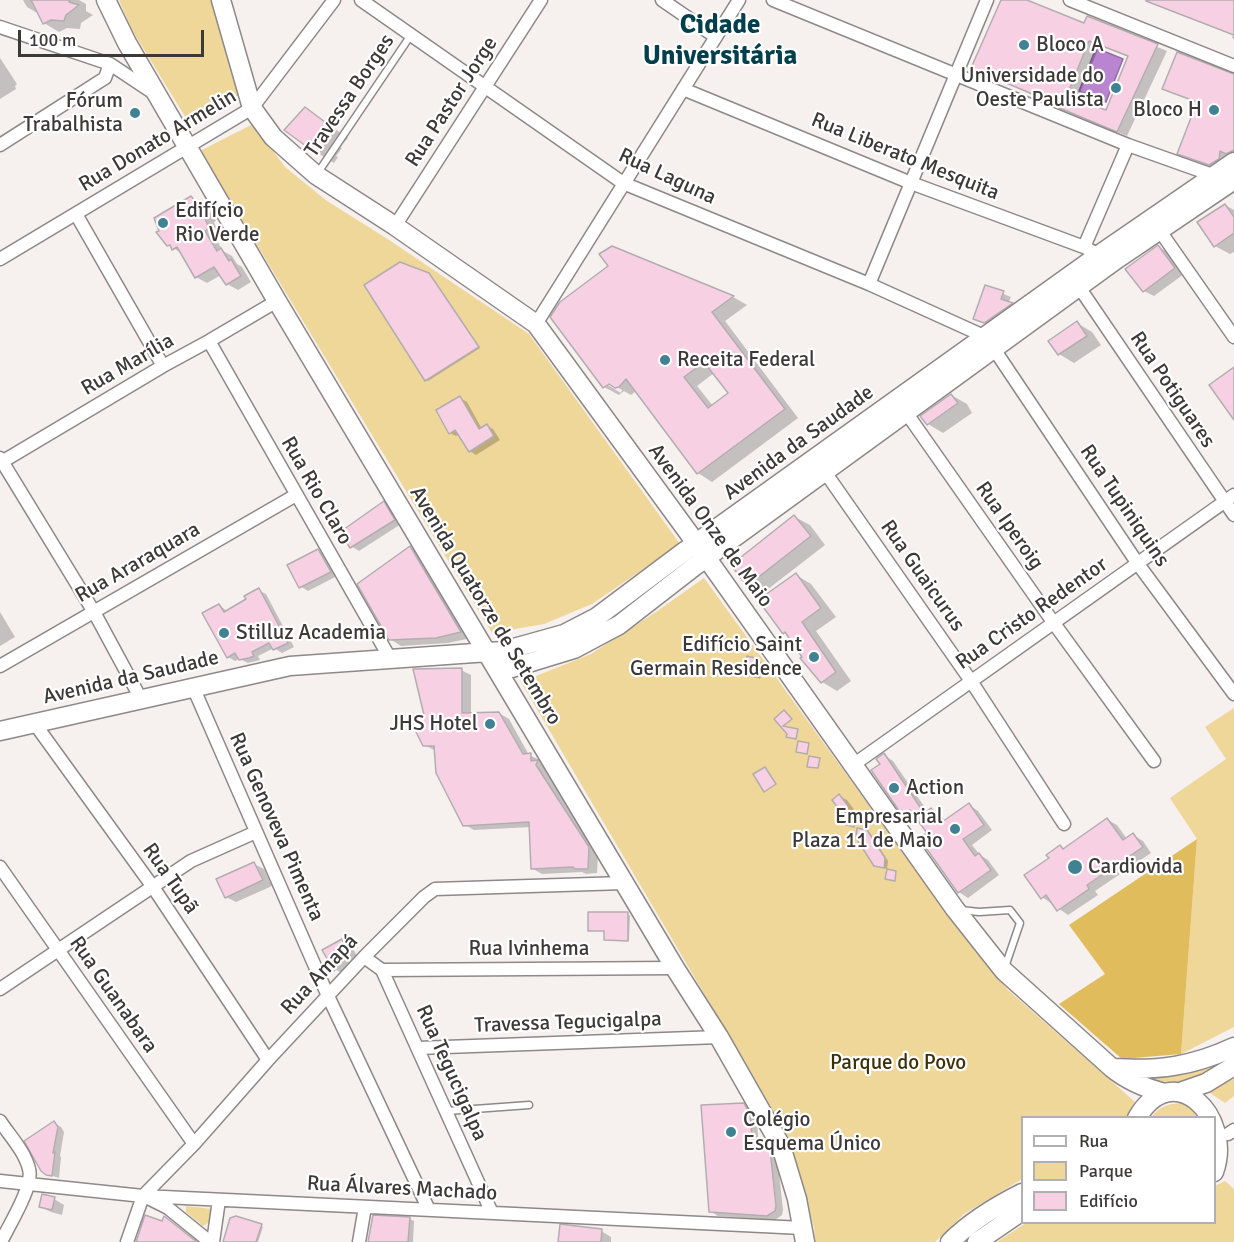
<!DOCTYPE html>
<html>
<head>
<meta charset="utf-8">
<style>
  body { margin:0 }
  #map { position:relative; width:1234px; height:1242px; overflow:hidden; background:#f6f0ef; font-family:Signika,sans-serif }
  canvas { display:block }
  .legend { position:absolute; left:1021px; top:1116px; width:195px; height:108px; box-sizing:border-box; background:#fff; border:2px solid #b1b0b0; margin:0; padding:8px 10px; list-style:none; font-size:18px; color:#3c3939 }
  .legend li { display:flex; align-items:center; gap:12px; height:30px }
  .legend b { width:30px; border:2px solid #b1b0b0 }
  .scale { position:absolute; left:18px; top:30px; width:186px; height:27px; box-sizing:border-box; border:3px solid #3c3939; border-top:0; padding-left:8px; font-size:18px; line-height:21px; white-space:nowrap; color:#3c3939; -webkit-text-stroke:4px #fff; paint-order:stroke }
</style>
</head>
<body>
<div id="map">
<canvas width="1234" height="1242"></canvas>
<ul class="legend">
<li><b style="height:8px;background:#fff"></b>Rua</li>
<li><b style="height:16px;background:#efd699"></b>Parque</li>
<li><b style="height:16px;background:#f7d1e3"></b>Edifício</li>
</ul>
<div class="scale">100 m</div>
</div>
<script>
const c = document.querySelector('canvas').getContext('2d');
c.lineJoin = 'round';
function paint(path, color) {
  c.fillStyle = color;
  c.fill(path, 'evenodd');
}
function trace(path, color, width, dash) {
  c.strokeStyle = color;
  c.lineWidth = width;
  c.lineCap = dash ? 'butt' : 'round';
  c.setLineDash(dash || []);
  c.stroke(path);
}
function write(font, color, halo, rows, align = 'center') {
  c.font = font + ' Signika,sans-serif';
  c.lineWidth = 4.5;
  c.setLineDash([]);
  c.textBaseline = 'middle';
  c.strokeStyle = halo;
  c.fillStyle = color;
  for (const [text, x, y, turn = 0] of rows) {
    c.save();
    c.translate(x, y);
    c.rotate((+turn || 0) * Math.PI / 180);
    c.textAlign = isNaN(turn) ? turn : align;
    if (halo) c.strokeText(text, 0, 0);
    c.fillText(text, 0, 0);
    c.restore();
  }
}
paint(new Path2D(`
  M119 0H212L239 95 189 123 132 30Z
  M253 124 285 167 327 201 386 238 529 334 680 544 592 604 544 624 492 633 200 151Z
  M704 578 944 909 1008 990 1135 1102 1127 1117 1022 1118V1179L964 1214 935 1242H815L814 1228 786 1133 521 682 591 654 656 612Z
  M1234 708V1027L1181 1054 1197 839 1170 798 1226 759 1205 727Z
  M1234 1050V1057C1216 1069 1163 1095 1143 1079 1141 1077 1139 1074 1137 1071Z
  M1234 1079V1096L1225 1103 1207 1091Z
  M1188 1103 1209 1118H1151C1160 1104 1174 1103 1188 1103Z
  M1225 1181 1234 1189V1242H997L1026 1223 1214 1222 1215 1186Z
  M186 1206 212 1209 210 1222 203 1226 186 1212Z`), '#efd699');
paint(new Path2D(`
  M1197 839 1181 1054 1122 1059 1059 1004 1105 974 1069 925Z`), '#e1bc5d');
const water = new Path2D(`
  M1096 48 1123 59 1106 102 1079 91Z`);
paint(water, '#b984d0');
trace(water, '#946ea3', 1.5);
paint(new Path2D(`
  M23 0H79L86 4V11L93 15 81 23 80 29 67 28 59 32 44 23 39 14 27 7Z
  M1003 0H1023L1084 25 1088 18 1167 51 1127 136 1062 109 1053 102 973 68ZM1100 45 1129 57 1107 112 1077 100Z
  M1150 0H1234V39L1232 38 1233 35 1160 7Z
  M0 58 17 84 15 86 16 89 0 99Z
  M1234 75V161L1220 170 1189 159 1179 153 1198 103 1164 88Z
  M305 108 348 138 340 147 342 148 336 156 338 157 334 163 319 154Z
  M191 198 211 213 216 221 214 222 219 235 215 237 223 251 232 256 237 264 242 267 251 282 238 290 227 284 221 275 207 283 196 277 183 254 168 245Z
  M1225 205 1234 210V252L1230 254 1215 246Z
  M612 247 733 297 747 305 725 321 798 418 712 482 698 473 636 391 631 395 624 391 619 395 604 387ZM714 373 730 393 713 406 697 386ZM608 382 622 390 621 393 608 385Z
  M1158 247 1168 252 1184 274 1154 296 1144 291Z
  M431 276 480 348 428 381 427 380Z
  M986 287 1011 297 1008 303 1018 308 992 326 975 318Z
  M1077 323 1092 332 1101 345 1074 363 1059 354Z
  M951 395 967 404 972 413 943 433 928 424Z
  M460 398 467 402 482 429 487 426 493 429 500 440 476 455 470 451 458 435 456 436 450 433Z
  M384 503 391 507 401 524 359 551 351 546Z
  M795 517 810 525 825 545 763 593 748 584Z
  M410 548 421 554 471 638 448 643 401 646 390 639Z
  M318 550 325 555 337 576 308 591 300 586Z
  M796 575 811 584 836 617 816 631 851 681 837 691 822 682 790 636 784 633Z
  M258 590 266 594 294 647 282 653 274 648 258 656 260 660 248 663 240 659 235 661 228 657 219 605 227 611 248 600Z
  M0 612 15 637 0 646Z
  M758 660 763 663 760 679 746 674Z
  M461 670 471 675V714L499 713 509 719 529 755 540 760V763L547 767 546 772 598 854 597 873 586 874 582 872 542 874 533 869 531 827 474 830 465 825 436 751 424 745 426 716Z
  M884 755 893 761 928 812 932 810 941 815 945 821 969 805 978 811 992 830 972 845 980 855 988 860 999 875 968 898 959 892 929 833 917 816 913 819 903 814 882 765Z
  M839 796 847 800 855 811 848 816 842 810Z
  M1108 820 1117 825 1127 839 1133 835 1143 841 1151 853 1095 891 1098 895 1068 915 1042 897 1051 859 1060 847 1064 849Z
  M867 831 870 833 888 861 887 869 875 865Z
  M254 864 264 869 272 886 236 902 226 897Z
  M590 913 630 915 629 941 607 940 605 939V931L590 930Z
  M342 941 352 947 358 958 345 975 335 969Z
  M743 1105 751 1109 757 1120 759 1151H769L777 1155 783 1210 782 1215 775 1220 718 1216 710 1211Z
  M54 1123 61 1127 64 1132 60 1156 61 1157 59 1178 47 1174Z
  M54 1199 64 1205 62 1215 51 1212 41 1207Z
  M374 1217 410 1219 414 1221 413 1242H370Z
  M261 1226 263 1227 258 1242H228Z
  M601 1231 611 1237V1242H559Z`), '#0003');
const building = new Path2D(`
  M31 0H70L69 2 79 5 66 15 64 21 51 20 43 24Z
  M1001 0H1027L1084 23 1087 16 1158 44 1117 132 1050 104 1051 102 971 68ZM1089 41 1128 56 1106 110 1067 95Z
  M1146 0H1234V35L1146 1Z
  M1177 52 1234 74V150L1226 154 1220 151 1219 159 1209 165 1177 154 1197 102 1162 89Z
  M305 107 333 128 326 138 327 139 322 146 324 148 318 155 284 130Z
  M191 196 199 206 200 205 206 214 204 216 209 228 205 231 217 251 221 248 229 261 231 259 241 276 226 285 214 267 195 278 177 247 172 250 170 245 167 246 156 232 159 231 154 218Z
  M1225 204 1234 217V233L1214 247 1197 222Z
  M1158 245 1175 268 1143 292 1125 269Z
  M612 246 734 296 712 312 785 409 697 474 626 379 619 387 615 388 609 384 603 388 550 317 560 302 608 266 599 254ZM704 362 728 393 708 408 684 377Z
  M400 262 429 273 479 347 425 381 364 285Z
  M985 285 1004 291 1001 299 1013 303 984 323 973 319Z
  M1077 321 1087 336 1058 355 1048 341Z
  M1234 367V420L1209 385Z
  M951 394 958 403 927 425 920 416Z
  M460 396 479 429 487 424 494 436 469 452 455 430 449 434 436 410Z
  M384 501 395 520 350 548 340 532Z
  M794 515 811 536 747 586 731 565Z
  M410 546 461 632 436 638 389 640 357 584Z
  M318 549 331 572 299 588 287 565Z
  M796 573 821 608 802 622 836 672 821 683 800 658 802 657 785 632 783 634 758 600Z
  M259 588 288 643 273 650 269 643 252 652 254 656 249 658 239 660 235 653 227 658 202 613 219 604 224 612 246 599 244 596Z
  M747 656 759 659 755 677 744 675Z
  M462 668V713L499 712 523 754 531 753V761L538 760 536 765 589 847 588 869H575L573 867 531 869 529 822 463 826 436 773 434 746H423L408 716 424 715 413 669Z
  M784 710 792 719 783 726 798 729 796 739 786 737 787 734 774 719Z
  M798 741 809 743 807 754 796 752Z
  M884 753 924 813 931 808 942 822 969 803 984 825 963 839 975 856 979 853 991 870 958 893 919 838 927 833 910 810 902 815 871 770 880 764 876 759Z
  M809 756 820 758 818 768 807 767Z
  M765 767 776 784 764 792 753 774Z
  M839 794 848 806 841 812 832 800Z
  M847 814 857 817 854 827 844 824Z
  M1107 818 1123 840 1133 833 1143 847 1087 885 1089 889 1057 911 1046 895 1041 899 1024 875 1049 858 1046 855 1060 845 1063 849Z
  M857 828 867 830 885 858 884 868 874 866 856 838Z
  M254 862 263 880 225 898 216 879Z
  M887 869 896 871 895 881 885 879Z
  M588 912H628V941L604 940V931H588Z
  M342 939 349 952 334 971 322 950Z
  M744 1103 750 1115 753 1150 770 1149 776 1206 775 1211 767 1216 709 1212 701 1105Z
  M54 1121 58 1127 53 1153 55 1152 52 1176 46 1175 41 1171 24 1141Z
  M42 1194 55 1197 52 1210 39 1207Z
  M145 1215 162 1221 164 1216 197 1242H136Z
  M373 1215 410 1217 408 1242H368Z
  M236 1216 262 1224 256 1242H223L230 1218Z
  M560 1224 602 1229 601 1242H558Z`);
paint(building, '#f7d1e3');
trace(building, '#b3adb0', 1.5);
const lane = new Path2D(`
  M317 174 411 35
  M961 910 979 912 1010 910 1020 923 1005 967
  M447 1111 529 1105`);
const street = new Path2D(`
  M361 0 623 183 869 284 986 337 1138 564 1234 694
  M662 0 716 37
  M773 0 1128 145 1218 177
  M1070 0 1234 66
  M0 27 110 64 152 92
  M683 89 911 183 1084 247 1103 257
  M0 145 105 78 110 64
  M76 214 163 366
  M395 226 541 0
  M1160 231 1234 337
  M1084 247 1128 145
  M0 259 252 108 334 0
  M869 284 987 0
  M1079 287 1234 515
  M536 324 739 0
  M209 341 391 660
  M903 408 1053 622 1154 761
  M0 458 94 612 141 699
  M0 463 163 366 209 341 277 301
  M825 472 971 681 1064 824
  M0 666 296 495
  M193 687 328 996 429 1210
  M35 724 153 887 268 1060
  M853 765 1234 495
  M0 867 194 1144
  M364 957 382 970 492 1213
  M382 970 675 968
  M0 989 191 861 256 832
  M418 1048 719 1037
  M0 1121C10 1136 25 1152 29 1169 34 1186 9 1225 1 1242
  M1228 1134 1234 1130
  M0 1181 143 1196 803 1228
  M150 1199 168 1208 210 1242
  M127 1242 143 1196 194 1144 268 1060 364 957 424 897 435 889 624 883
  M213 1242 219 1200
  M359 1242 365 1207`);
const secondary = new Path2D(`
  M106 0 127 43 277 301 675 968 719 1037 781 1146 797 1199 805 1242
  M221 0 252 108 273 137 316 175 395 226 536 324 696 543 955 909 1004 971 1112 1068C1128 1081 1145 1088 1164 1093
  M495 666 512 668 574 649 619 625 695 566 1117 259 1234 180
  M0 731 290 666 503 651 564 634 597 617 685 551 1100 254 1234 162
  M1114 1068C1159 1071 1193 1066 1234 1047
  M1183 1091 1206 1083 1234 1066
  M1137 1118C1173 1056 1234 1116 1214 1172
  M950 1242C971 1221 996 1206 1022 1193
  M977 1242 1022 1211`);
trace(lane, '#8e8888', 9);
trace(street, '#8e8888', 15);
trace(secondary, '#8e8888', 21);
trace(lane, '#fff', 6);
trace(street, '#fff', 12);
trace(secondary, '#fff', 18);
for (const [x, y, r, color] of [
  [1024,45,6,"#408293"],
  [1116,88,6,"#408293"],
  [1214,110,6,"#408293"],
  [135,113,6,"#408293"],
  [163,223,6,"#408293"],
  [665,360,6,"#408293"],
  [224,633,6,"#408293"],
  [814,657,6,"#408293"],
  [490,724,6,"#408293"],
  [894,788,6,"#408293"],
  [955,829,6,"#408293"],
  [1075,867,8,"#408293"],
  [731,1132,6,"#408293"]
]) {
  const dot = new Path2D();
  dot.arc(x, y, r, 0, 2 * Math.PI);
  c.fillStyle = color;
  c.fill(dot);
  trace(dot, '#fff', 2);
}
write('21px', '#3c3939', '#fff', [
  ["Bloco A",1036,45],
  ["Universidade do",1104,76,"right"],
  ["Oeste Paulista",1104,100,"right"],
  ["Fórum",123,101,"right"],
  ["Trabalhista",123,125,"right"],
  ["Bloco H",1202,110,"right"],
  ["Edifício",175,211],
  ["Rio Verde",175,235],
  ["Receita Federal",677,360],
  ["Stilluz Academia",236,633],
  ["Edifício Saint",802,645,"right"],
  ["Germain Residence",802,669,"right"],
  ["JHS Hotel",478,724,"right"],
  ["Action",906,788],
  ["Empresarial",943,817,"right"],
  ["Plaza 11 de Maio",943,841,"right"],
  ["Cardiovida",1088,867],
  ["Colégio",743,1120],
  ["Esquema Único",743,1144]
], 'left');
write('21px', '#3c3939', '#fff', [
  ["Travessa Borges",350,96,-56],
  ["Rua Pastor Jorge",452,102,-57],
  ["Rua Donato Armelin",158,141,-31],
  ["Rua Liberato Mesquita",905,157,22],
  ["Rua Laguna",667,177,25],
  ["Rua Marília",128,365,-30],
  ["Rua Potiguares",1172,390,56],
  ["Avenida da Saudade",799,443,-36],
  ["Rua Rio Claro",316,491,60],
  ["Rua Tupiniquins",1124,506,56],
  ["Avenida Onze de Maio",710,526,54],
  ["Rua Iperoig",1009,526,55],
  ["Rua Araraquara",138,563,-30],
  ["Rua Guaicurus",922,576,55],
  ["Avenida Quatorze de Setembro",485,606,59],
  ["Rua Cristo Redentor",1032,614,-35],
  ["Avenida da Saudade",131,678,-13],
  ["Rua Genoveva Pimenta",276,827,66],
  ["Rua Tupã",170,879,55],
  ["Rua Ivinhema",529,949],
  ["Rua Amapá",320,975,-47],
  ["Rua Guanabara",113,995,55],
  ["Travessa Tegucigalpa",568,1023,-2],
  ["Rua Tegucigalpa",451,1073,66],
  ["Rua Álvares Machado",402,1189,3]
]);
write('21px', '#3e2f04', '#fff', [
  ["Parque do Povo",898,1063]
]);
write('bold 27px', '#003f4b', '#fff', [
  ["Cidade",720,26],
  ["Universitária",720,57]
]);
</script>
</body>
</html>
